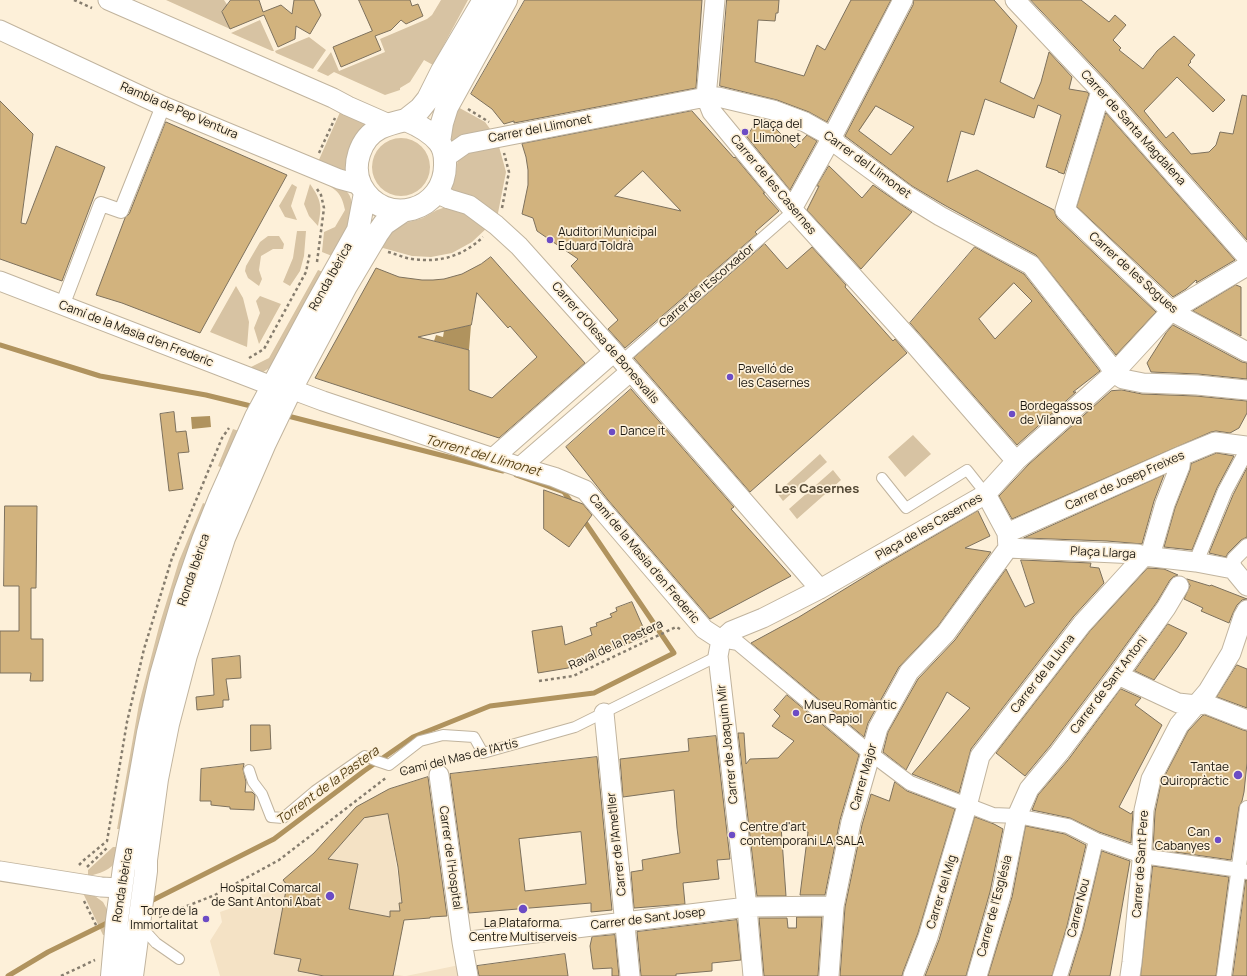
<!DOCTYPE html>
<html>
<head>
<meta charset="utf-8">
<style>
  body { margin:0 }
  canvas { display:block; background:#fdf0d9 }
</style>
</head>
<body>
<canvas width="1247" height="976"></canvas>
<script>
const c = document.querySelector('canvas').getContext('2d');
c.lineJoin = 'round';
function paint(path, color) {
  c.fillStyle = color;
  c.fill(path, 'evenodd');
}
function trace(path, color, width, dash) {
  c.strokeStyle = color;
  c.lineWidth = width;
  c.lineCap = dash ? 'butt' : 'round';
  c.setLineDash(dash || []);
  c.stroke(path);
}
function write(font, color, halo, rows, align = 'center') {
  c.font = font + ' Manrope,sans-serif';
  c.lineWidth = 3.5;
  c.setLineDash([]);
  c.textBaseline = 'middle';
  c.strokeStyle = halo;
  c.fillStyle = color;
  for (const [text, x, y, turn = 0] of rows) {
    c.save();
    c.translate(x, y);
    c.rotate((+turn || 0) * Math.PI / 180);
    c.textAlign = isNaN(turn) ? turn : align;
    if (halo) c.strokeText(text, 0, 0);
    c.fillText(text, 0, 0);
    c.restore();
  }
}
paint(new Path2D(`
  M387 804 402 903H399L402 921 400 934 401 935 396 961 391 974 404 976H220L210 941 222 922 220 912 240 905 272 889 311 858 354 809 358 807Z
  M464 964 466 976H406Z`), '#f4e2c5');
paint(new Path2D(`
  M166 0H224L228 6 222 12 230 29Z
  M441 0H468L433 65 424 60 410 82 400 88V90L385 95 334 72 328 76 317 71 331 52 339 71 385 52 380 39 427 19 432 15Z
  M260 20 274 51H272L231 33Z
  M309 37 326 50 313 69 276 53 275 51Z
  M456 106 485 122 493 133 452 142 450 138Z
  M341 110 367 124C350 141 347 149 346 173L318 162Z
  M372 167a29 29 0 1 1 58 0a29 29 0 1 1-58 0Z
  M498 143 506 172 498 213 494 218 451 191 455 178 458 158 464 150Z
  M314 178C321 180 330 180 336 184 339 185 346 190 348 193 360 208 340 243 332 256L322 252 324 232 335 227 345 210C341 189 333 188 314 178Z
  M292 184 297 187 291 206 297 220 285 217 279 206Z
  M310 184C322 201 322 207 318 226L309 216 304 204Z
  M449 206 466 209 489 226 472 242 452 253 431 257 412 256 383 248 377 252 386 233 402 224 423 218 437 210Z
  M297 231H306L304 256 300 271 290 286 283 282 293 258Z
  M268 236H279L284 244 283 249H273L261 256 259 270 262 279 259 286 248 278 245 271 246 266 260 242Z
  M318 270 323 272 271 367 260 374 249 369 251 367 269 358Z
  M236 286 243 298 249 322 247 347 210 332Z
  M260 296 281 304 259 344 254 328 260 313 256 301Z
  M233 429 239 431 223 468 218 466Z
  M913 435 931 454 905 477 888 457Z
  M820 454 827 462 783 501 777 493Z
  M833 470 841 480 797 519 789 509Z
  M203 503 208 505 122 829H117L139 704 160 623 179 561Z
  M113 847H120C119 851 119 856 117 860 111 870 99 874 88 876V870Z
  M83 893 92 894 103 902 109 913 106 935H103Z`), '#d7c3a3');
paint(new Path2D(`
  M471 325 469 350 434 341 436 335 443 337 444 331Z
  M210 416 211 427 192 429 191 417Z`), '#b0935e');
trace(new Path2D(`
  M0 345 100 376 206 395 255 407
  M284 415 503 471
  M516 475 564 492 573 505
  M147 903 274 839 364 771 413 737 490 706 594 693 674 653 583 519
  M8 976 48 952 111 921`), '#b0935e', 5);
const building = new Path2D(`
  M231 0H259L263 12 281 5 292 14 294 0H314L321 15 310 34 296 26 295 39 278 47 264 15 230 29 222 12Z
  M359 0H410L412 6 418 4 423 16 406 24 401 20 391 30 375 36 381 50 341 67 333 47 372 31Z
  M525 0H702L696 88 514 123V121L504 124 492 109 471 94Z
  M727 0H779L778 13H776L775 21 758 20 755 62 804 76 817 45 825 50 851 0H891L827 122 809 112 777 100 720 86Z
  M914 0H994L1017 26 1000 82 1034 99 1041 82 1049 52 1072 77 1069 89 1087 92 1089 94 1064 174 1058 172V171L1046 167 1061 115 1038 105 1034 118 985 99 974 135 961 131 947 182 977 170 1054 210 1055 213 1057 218 1156 312 1116 355 1036 255 946 206 912 186 845 136 913 5ZM876 106 914 127 891 155 859 131Z
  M1031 0H1081L1109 22 1115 15 1126 25 1113 40 1121 48 1119 50 1143 69 1157 51 1174 36 1195 55 1190 61 1191 62 1188 65 1225 100 1213 112 1177 77 1144 111 1166 138 1173 132 1191 154 1209 152 1216 145 1220 132 1233 134 1242 95 1247 96V240L1109 83Z
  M0 101 33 134 21 223 26 224 56 146 105 167 62 281 0 259Z
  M692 111 734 158 735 157 765 193H763L779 211 755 232 757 234 625 348 608 329 618 320 571 266 578 259 537 231 533 218 522 214 528 185V170L526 157 522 144ZM643 171 681 211 615 196Z
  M1106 113 1235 260 1196 283 1197 281 1196 280 1186 289 1173 297 1077 207Z
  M759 118 779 124 776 129 795 148 807 135 817 141 790 190 747 137Z
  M166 122 287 175 200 333 122 303 96 295 125 218 129 214Z
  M829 166 862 198 873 185 912 212 861 269 807 210 819 186H817Z
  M765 244 787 269 812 247 846 285 845 287 893 341 895 339 907 353 750 492 634 358Z
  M975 247 1024 274 1100 371 1073 392H1076L1017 445 910 323ZM1014 283 1032 301 995 339 979 319Z
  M491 257 585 363 499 438 315 378 376 268 399 277 422 280H433L444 279 462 274 481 264ZM477 293 508 328 510 326 537 357 492 398 469 390V350L418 337 471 325Z
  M1236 285 1241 287V336L1193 311Z
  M1173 325 1242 362 1247 363V379L1198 374 1151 372 1147 363 1166 333Z
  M631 389 734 507 731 509 791 576 710 619 608 500 566 447Z
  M1122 390 1142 394 1196 396 1247 401V413L1239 428 1230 433 1216 431 1211 432 1012 519 999 496 1029 464 1111 391Z
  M174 412 176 432 186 431 189 452 178 453 183 489 169 491 160 414Z
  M1217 453 1234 456 1217 488 1192 550 1164 547 1175 508 1190 470 1191 464Z
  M1247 468V537L1241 540 1228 553 1226 557 1209 553 1233 495Z
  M1164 475 1154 501 1142 544 1107 541 1024 538Z
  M544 490 583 504 592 515 569 547 544 529Z
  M5 506H37L36 588H31V639H43V681H30L31 673H0V631H19V586H4Z
  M978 511 990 536 965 548 991 552 938 626 899 667 868 723 864 737 751 643 799 617 884 565Z
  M1021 560 1091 563 1090 567 1099 568 1104 583 1073 617 971 749 959 793 912 774 970 708 947 692 906 770 883 752 888 732 918 679 955 640 1006 569 1025 607 1034 603Z
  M1148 568 1164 569 1178 575 1173 577 1170 580 1157 602 1109 668 1050 746 1025 776 996 753 1090 631Z
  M1187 579 1210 586 1211 585 1247 599 1242 600 1237 605 1233 613 1229 623 1201 611 1203 608 1184 599 1190 586Z
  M632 602 647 636 568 668 538 673 532 631 562 626 565 645 592 635 590 628 597 626 596 623 612 617 610 614 617 611 616 608Z
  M1168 624 1187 633 1178 647 1154 680 1135 671Z
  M240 656 241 678 226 679 229 700H223V707L197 710 196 697 214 695 212 659Z
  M1237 665 1247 669V708L1217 697Z
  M1121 689 1141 698 1135 705 1162 725 1119 807 1131 814 1133 811 1131 843 1099 832 1070 818 1032 810 1038 795 1068 760Z
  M787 695 859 755 840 820 825 895H800L808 832 781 826 786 896H757L738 733H744L746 764 750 759 778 758 794 741 772 726 780 716 774 710Z
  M1205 715 1243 730 1247 731V763L1244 792 1242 801 1239 807 1231 860 1153 849 1155 812 1161 783 1188 731 1202 716Z
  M251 725H270L271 749 251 751Z
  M716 736 730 859 717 860 719 879 683 883 685 904 634 908 631 872 643 870 642 860 680 853 677 828 674 790 623 797 620 759 689 751 688 739Z
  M597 757 612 910 591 912V903L469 913 450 774ZM581 832 586 884 525 891 519 839Z
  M244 764 243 769 246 782 245 792H252L255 795 254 810 230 809V807L211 805V801H200L201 769Z
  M428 777 447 916 430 917V918L404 920 393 976H324L298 971 301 959 274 954 287 885 283 880 314 853 356 807 389 789ZM388 814 398 867 402 903H399L400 911H390V917L349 909 358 864 328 859 364 818Z
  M895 782 907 791 955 809 918 933 903 972 902 976H840L845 907 862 825 871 794 889 801Z
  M975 817 994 824 1003 829 990 892 966 976H925L939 940Z
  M1026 826 1065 834 1086 845 1067 926 1052 976H988L1012 897Z
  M1102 851 1130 861 1110 976H1069L1083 930Z
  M1153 866 1229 877 1216 976H1141Z
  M1246 880H1247V976H1233Z
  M797 917H822L818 976H764L759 918H787L788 928H796Z
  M737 920 741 960 712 963V971L676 974V976H641L637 932Z
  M615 935 619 976H612V968L593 969 590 946 592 937Z
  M565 954 568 976H479L477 966Z`);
paint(building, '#d2b37e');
trace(building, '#7d715d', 1);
const service = new Path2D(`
  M621 361 788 215 792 209
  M882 478 906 508 967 470 986 494
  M249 770 253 782 262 794 271 817 283 818 315 791 365 756 377 761 389 765 420 741 443 735 474 737 483 753 575 727 718 656
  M145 931 156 943 179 959`);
const pedestrian = new Path2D(`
  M62 306 101 204 121 211 163 106
  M1196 562 1225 491 1247 450
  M1233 569 1234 559 1247 546
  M721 640 738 643 870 753 910 783 993 815 1017 816 1068 826 1096 840 1142 856 1233 869 1247 872
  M1060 976 1075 928 1096 840
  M1224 976 1247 808`);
const minor = new Path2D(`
  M108 0 333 98 348 106 389 124
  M715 0 706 97 712 112 792 209 915 345 1016 461
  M1015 0 1101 91 1246 256 1247 259
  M0 30 163 106 339 179 361 185
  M1101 91 1065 210 1171 311 1247 352
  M445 158 465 144 706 97H718L773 110 805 122 832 137 838 145 906 195 940 216 1031 265 1108 363 1114 373 1123 379 1143 383 1197 385 1247 390
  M436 193 449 199 469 205 496 225 519 246 614 352 820 589
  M792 209 832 137 903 0
  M0 281 272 386
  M291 389 323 401 520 467 554 477 585 490 704 629 721 640
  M493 458 614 352
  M520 467 631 371
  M986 494 1007 533 1008 548 1137 554 1144 556 1196 562 1233 569 1247 586
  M1007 533 1181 456 1215 442 1247 446
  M1150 556 1165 504 1180 466 1181 456
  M1118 675 1178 703 1197 705 1206 704 1247 720
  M604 713 630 976
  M439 775 462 942 468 976
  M0 871 101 887 121 888
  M462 942 747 907 834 906
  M753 976 747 907 718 656 721 640 731 631 763 618 820 589 986 494 1016 461 1114 373 1171 311 1247 266
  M829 976 834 906 851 822 878 728 909 672 946 633 1008 548
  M913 976 928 937 967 806 980 756 1082 624 1144 556
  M977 976 1001 895 1017 816 1029 789 1059 753 1118 675 1166 608 1179 586
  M1130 976 1132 962 1142 861V847L1144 810 1151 779 1179 725 1208 691 1231 653 1243 617 1247 610`);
const tertiary = new Path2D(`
  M406 120C418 125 431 132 439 142 443 147 445 156 445 162 447 212 384 229 361 186 351 166 360 138 380 128 388 124 397 122 406 120Z
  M406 120 420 109 428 99 442 71 484 0
  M439 142 442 123 447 107 506 0
  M112 976 117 920 124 868 148 733 161 675 185 592 203 540 219 500 256 417 315 307 358 230 365 193
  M132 976 146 871V860L157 779 168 724 186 655 224 538 265 443 291 389 346 286 377 234 384 224 403 211`);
trace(service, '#c1b49e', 12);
trace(pedestrian, '#c1b49e', 16);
trace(minor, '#c1b49e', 21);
trace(tertiary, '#c1b49e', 24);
trace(new Path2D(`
  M74 0 92 8
  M468 109 489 122
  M319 153 335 118
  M502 208 509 172 504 153
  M388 252C396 254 404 258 412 259 440 263 463 256 483 237
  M317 262 324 208 321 195 317 189
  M249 358 264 349 306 272 310 252
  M539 681 573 676 676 627 680 629
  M449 761 470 756
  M403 772 425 767
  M79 865 84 860 107 841 127 722 144 649 172 558 222 438 229 428
  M87 867 108 847
  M84 901 97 927
  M159 917 215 895 279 860 387 777
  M61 976 95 960`), '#867d6e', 2.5, [3, 3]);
trace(service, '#fff', 10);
trace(pedestrian, '#fff', 14);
trace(minor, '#fff', 19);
trace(tertiary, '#fff', 22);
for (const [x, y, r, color] of [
  [745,132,4,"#6c4cc5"],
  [550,240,4,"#6c4cc5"],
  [730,377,4,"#6c4cc5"],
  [1012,414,4,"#6c4cc5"],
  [612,432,4,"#6c4cc5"],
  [796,713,4,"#6c4cc5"],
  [1238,775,5,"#6c4cc5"],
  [732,835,4,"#6c4cc5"],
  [1218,840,4,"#6c4cc5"],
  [330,896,5,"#6c4cc5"],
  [523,909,5,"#6c4cc5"],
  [206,919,4,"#6c4cc5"]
]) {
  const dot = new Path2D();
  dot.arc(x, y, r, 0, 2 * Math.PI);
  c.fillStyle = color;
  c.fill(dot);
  trace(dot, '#fdf0d9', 1.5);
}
write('12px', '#1c1810', '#fdf0d9', [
  ["Rambla de Pep Ventura",179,111,23],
  ["Carrer de Santa Magdalena",1133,128,48],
  ["Carrer del Llimonet",540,129,-11],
  ["Carrer del Llimonet",867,165,36],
  ["Carrer de les Casernes",773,185,50],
  ["Carrer de les Sogues",1133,273,42],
  ["Ronda Ibèrica",331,277,-61],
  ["Carrer de l'Escorxador",707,286,-41],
  ["Camí de la Masia d'en Frederic",136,334,21],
  ["Carrer d'Olesa de Bonesvalls",605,343,49],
  ["Carrer de Josep Freixes",1125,481,-24],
  ["Plaça de les Casernes",929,527,-30],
  ["Plaça Llarga",1103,553,3],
  ["Camí de la Masia d'en Frederic",644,559,50],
  ["Ronda Ibèrica",194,570,-71],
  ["Raval de la Pastera",616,645,-25],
  ["Carrer de la Lluna",1043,674,-52],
  ["Carrer de Sant Antoni",1109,685,-53],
  ["Carrer de Joaquim Mir",728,744,-96],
  ["Camí del Mas de l'Artís",459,758,-14],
  ["Carrer Major",864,777,-74],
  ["Carrer de l'Ametller",617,844,-96],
  ["Carrer de l'Hospital",450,858,82],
  ["Carrer de Sant Pere",1141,864,-86],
  ["Ronda Ibèrica",123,885,-81],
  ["Carrer del Mig",942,892,-73],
  ["Carrer de l'Església",995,906,-75],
  ["Carrer Nou",1079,908,-76],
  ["Carrer de Sant Josep",648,919,-7]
]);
write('12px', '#1c1810', '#fdf0d9', [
  ["Plaça del",753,125],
  ["Llimonet",753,139],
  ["Auditori Municipal",558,233],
  ["Eduard Toldrà",558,247],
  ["Pavelló de",738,370],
  ["les Casernes",738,384],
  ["Bordegassos",1020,407],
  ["de Vilanova",1020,421],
  ["Dance it",620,432],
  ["Museu Romàntic",804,706],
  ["Can Papiol",804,720],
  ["Tantae",1229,768,"right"],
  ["Quiropràctic",1229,782,"right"],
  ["Centre d'art",740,828],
  ["contemporani LA SALA",740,842],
  ["Can",1210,833,"right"],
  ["Cabanyes",1210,847,"right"],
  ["Hospital Comarcal",321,889,"right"],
  ["de Sant Antoni Abat",321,903,"right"],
  ["Torre de la",198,912,"right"],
  ["Immortalitat",198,926,"right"],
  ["La Plataforma.",523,924,"center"],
  ["Centre Multiserveis",523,938,"center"]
], 'left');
write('italic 13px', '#543f14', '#fdf0d9', [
  ["Torrent del Llimonet",483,456,16],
  ["Torrent de la Pastera",328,786,-36]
]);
write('bold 13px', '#544936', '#fdf0d9', [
  ["Les Casernes",817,489]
]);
</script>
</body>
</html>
